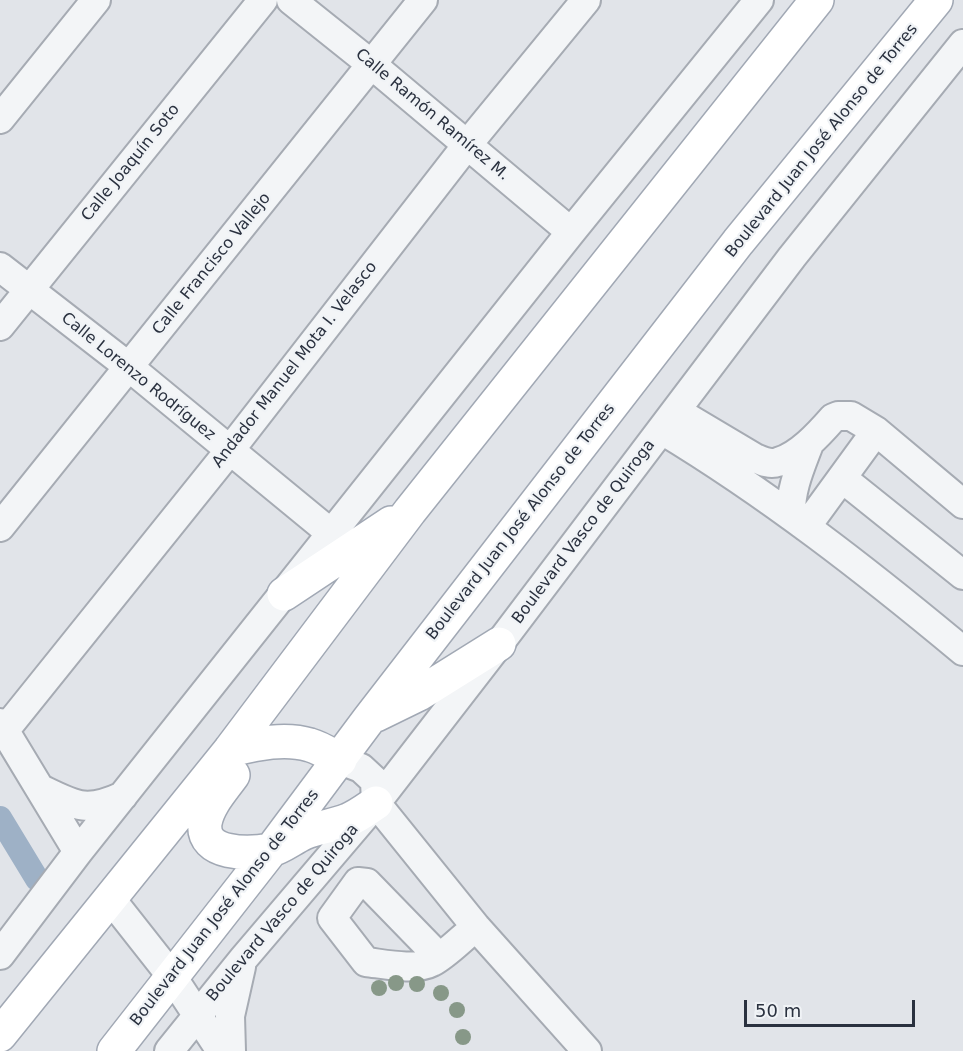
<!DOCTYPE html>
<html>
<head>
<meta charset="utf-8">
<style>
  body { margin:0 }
  #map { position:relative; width:963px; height:1051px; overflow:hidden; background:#e1e4e9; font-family:"DejaVu Sans",sans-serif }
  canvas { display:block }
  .scale { position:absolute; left:744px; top:1000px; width:171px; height:27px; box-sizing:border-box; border:3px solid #2a313f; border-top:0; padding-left:8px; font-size:18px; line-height:21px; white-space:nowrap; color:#2a313f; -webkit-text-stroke:4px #f0f3f6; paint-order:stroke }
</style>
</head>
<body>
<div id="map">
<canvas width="963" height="1051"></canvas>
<div class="scale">50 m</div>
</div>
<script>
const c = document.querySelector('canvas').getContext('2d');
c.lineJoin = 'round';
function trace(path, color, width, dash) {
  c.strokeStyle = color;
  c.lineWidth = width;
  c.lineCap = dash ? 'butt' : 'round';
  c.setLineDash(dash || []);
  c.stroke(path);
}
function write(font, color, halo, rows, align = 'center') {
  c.font = font + ' "DejaVu Sans",sans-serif';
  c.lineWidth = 4.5;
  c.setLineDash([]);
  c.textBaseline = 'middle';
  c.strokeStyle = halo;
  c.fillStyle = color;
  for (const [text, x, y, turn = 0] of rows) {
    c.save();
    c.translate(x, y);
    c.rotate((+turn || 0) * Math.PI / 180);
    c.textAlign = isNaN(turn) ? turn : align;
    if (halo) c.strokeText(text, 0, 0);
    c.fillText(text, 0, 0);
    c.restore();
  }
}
trace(new Path2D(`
  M0 818 37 879`), '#9eb1c6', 24);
const minor = new Path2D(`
  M291 0 371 64 571 232
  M0 119 96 0
  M0 267 129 367 332 534
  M0 326 263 0
  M676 411 755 458C762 461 770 465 778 462 799 456 819 434 833 418L838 416H851L876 431 963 504
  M662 430C768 494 867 571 963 651
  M842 478 963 575
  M791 515C790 490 800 468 809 444
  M0 527 423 0
  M806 527 876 431
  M0 723 78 852
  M5 730 230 450 467 145 586 0
  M340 760 361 768 375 781 376 803 476 927 587 1051
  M41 789C76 806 86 813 123 796
  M110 898 173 978 221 1051
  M0 955 78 852 571 232 759 0
  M439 957 367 883 358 882 332 918 366 962C384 964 415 971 432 962 446 955 463 937 476 927
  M169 1051 244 958 376 803 499 644 792 257 963 44
  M231 1051 230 1016 241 967`);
const major = new Path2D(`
  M284 594 391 523
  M376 715 419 694 499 644
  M230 750C256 744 284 737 310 745 321 748 331 755 340 760
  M233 775C223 789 208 805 205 823 201 856 249 854 271 850 282 847 293 838 304 833 318 827 334 826 348 820 358 816 367 809 376 803
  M0 1035 230 750 410 511 817 0
  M114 1051 272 849 369 719 738 242 936 0`);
trace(minor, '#a6abb3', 32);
trace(major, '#a1a8b4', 36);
trace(minor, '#f3f5f7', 28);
trace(major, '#fff', 33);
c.fillStyle = '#879888';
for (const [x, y] of [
  [396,983],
  [417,984],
  [379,988],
  [441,993],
  [457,1010],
  [463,1037]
]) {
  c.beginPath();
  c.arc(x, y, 8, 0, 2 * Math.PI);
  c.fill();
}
write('16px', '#2a313f', '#f0f3f6', [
  ["Calle Ramón Ramírez M.",432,115,40],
  ["Boulevard Juan José Alonso de Torres",822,141,-51],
  ["Calle Joaquín Soto",131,163,-51],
  ["Calle Francisco Vallejo",212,264,-51],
  ["Andador Manuel Mota I. Velasco",295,365,-52],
  ["Calle Lorenzo Rodríguez",138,377,39],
  ["Boulevard Juan José Alonso de Torres",521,522,-52],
  ["Boulevard Vasco de Quiroga",584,532,-53],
  ["Boulevard Juan José Alonso de Torres",225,908,-52],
  ["Boulevard Vasco de Quiroga",283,913,-50]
]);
</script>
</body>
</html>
